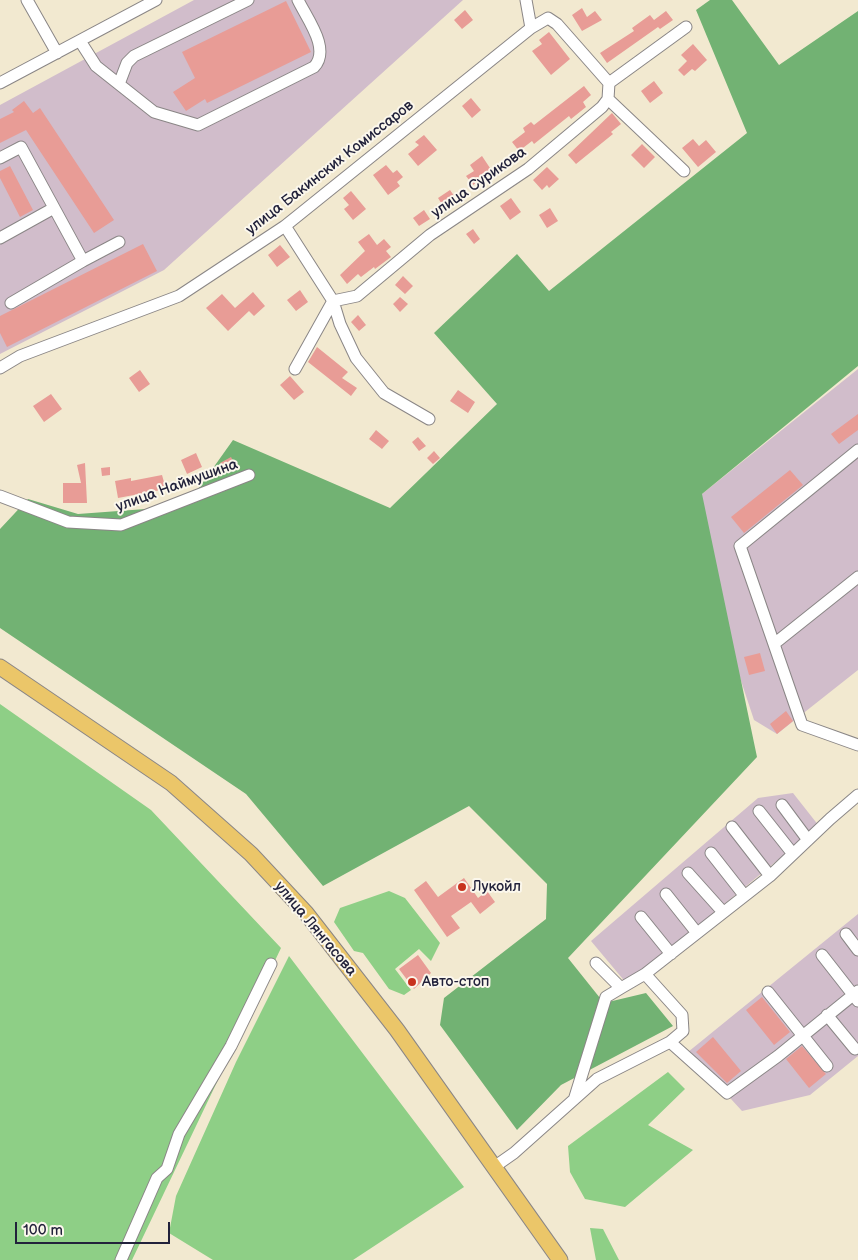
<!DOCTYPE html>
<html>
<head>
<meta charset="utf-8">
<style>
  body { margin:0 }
  #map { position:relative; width:858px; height:1260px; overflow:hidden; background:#f2e9d0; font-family:"Balsamiq Sans",sans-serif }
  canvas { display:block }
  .scale { position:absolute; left:15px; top:1222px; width:155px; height:22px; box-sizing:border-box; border:2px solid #22223b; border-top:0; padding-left:6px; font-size:15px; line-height:18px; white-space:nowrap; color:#22223b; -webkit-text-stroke:4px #fbf7ec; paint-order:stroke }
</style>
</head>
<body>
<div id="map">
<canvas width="858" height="1260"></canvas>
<div class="scale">100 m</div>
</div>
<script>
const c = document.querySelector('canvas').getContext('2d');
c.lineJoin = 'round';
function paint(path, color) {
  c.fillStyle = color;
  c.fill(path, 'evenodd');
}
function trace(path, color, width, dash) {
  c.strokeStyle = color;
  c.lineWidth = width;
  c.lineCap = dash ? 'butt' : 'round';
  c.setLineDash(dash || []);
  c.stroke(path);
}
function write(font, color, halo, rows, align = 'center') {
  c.font = font + ' "Balsamiq Sans",sans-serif';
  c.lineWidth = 4;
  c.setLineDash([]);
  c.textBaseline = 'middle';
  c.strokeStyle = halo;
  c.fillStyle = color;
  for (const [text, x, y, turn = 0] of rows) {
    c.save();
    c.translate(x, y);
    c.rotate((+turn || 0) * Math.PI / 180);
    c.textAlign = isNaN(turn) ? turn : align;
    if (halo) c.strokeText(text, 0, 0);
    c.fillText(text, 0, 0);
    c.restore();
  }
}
paint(new Path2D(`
  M194 0H463L164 270 0 354V105Z
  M858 369V670L777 734 754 720 700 557 702 494Z
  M793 793 819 826 627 984 591 941 758 798Z
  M858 914V1056L810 1095 742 1111 688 1052Z`), '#d1bdcb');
paint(new Path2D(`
  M0 704 151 810 281 948 132 1260H0Z
  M389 891 405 898 440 943 431 961 419 949 395 969 411 990 404 995 389 989 363 953 354 951 334 922 340 908Z
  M289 956 464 1187 353 1260H213L169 1233 176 1196 236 1062Z
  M668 1072 685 1089 648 1125 693 1150 625 1207 585 1199 570 1172 568 1146Z
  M590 1228 603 1229 619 1260H596Z`), '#8ecf86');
paint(new Path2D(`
  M710 0H732L779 65 858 11V366L702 494 757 757 568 958 604 1003 646 993 673 1026 561 1085 517 1130 440 1025 444 998 546 919 547 884 469 806 323 886 246 794 0 628V529L28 499 78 514 186 506 233 440 390 508 497 404 434 333 517 254 549 291 747 133 696 10Z`), '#72b273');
paint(new Path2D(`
  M286 1 311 52 207 103 205 99 186 111 173 92 195 78 182 52Z
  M582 8 587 17 595 11 602 20 582 31 572 15Z
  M465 10 473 20 462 29 454 20Z
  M666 11 673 20 660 29 658 27 607 63 600 53 634 31 632 28 650 15 654 20Z
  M549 32 570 59 551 75 532 51 542 44 539 40Z
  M693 44 707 60 695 71 692 69 684 76 678 70 687 61 681 55Z
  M654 81 663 93 650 103 641 91Z
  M584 86 591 95 583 102 586 107 571 119 569 116 534 144 532 141 519 151 512 142 525 132 523 128 531 122 534 125Z
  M471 98 481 110 472 118 462 106Z
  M24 101 33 113 40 108 114 220 94 233 26 130 0 143V119L14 112 12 110Z
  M612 113 621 124 611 132 613 134 576 164 568 155Z
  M424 135 437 150 418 166 408 154 419 145 415 142Z
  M693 139 699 146 706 140 716 152 698 167 682 148Z
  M642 144 655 157 644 168 631 155Z
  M482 156 492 171 473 185 466 176 474 171 470 165Z
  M386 165 393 173 397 170 403 177 397 182 400 186 388 195 373 175Z
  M10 166 33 210 20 217 0 178V171Z
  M547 167 559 179 549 188 547 185 542 190 533 180Z
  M450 190 457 200 445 209 438 198Z
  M351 191 366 209 353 220 344 209 349 205 343 198Z
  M511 198 521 212 510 220 500 206Z
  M550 208 558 221 547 228 539 215Z
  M424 210 430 219 419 226 413 218Z
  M473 229 480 239 474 244 466 234Z
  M369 234 377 245 384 239 391 247 386 251 391 257 375 269 374 267 361 277 358 274 347 284 340 275 365 251 358 242Z
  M143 244 157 271 7 347 0 333V316Z
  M280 245 290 257 277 267 268 255Z
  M403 276 413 286 405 294 395 285Z
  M300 290 308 302 296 311 287 300Z
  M253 292 265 306 254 316 249 311 228 331 206 308 222 294 235 308Z
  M400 297 408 304 400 312 393 304Z
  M358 315 366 325 359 331 351 322Z
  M317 347 348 372 342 378 357 388 351 396 308 362Z
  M140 370 150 384 139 392 129 378Z
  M290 376 304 392 294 400 280 385Z
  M458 390 475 402 468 413 450 401Z
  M51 394 62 409 44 422 33 406Z
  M858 414V430L839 444 831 434Z
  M376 430 389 441 382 449 369 439Z
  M418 437 426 446 419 451 412 442Z
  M434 451 440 458 433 464 427 458Z
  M196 453 202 467 187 474 181 460Z
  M231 457 235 465 224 470 220 463Z
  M85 463 87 503H63V483H81L77 465Z
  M110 467V475L102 476 101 468Z
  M790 470 803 485 744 533 731 517Z
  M162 475 166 489 118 498 115 481 131 478V481Z
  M760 653 765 671 749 675 744 657Z
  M786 711 793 721 777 734 770 724Z
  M464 878 478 898 487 891 495 902 480 914 471 902 451 916 460 928 447 937 414 890 426 881 438 897Z
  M418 955 431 973 414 989 399 969Z
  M762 997 790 1032 774 1045 746 1010Z
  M713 1037 741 1071 727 1083 696 1052Z
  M802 1046 826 1074 809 1088 786 1059Z`), '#e89c96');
const minor = new Path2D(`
  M27 0 57 53
  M531 28 548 18 557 24 609 83
  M80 41 96 66 154 112 198 125 314 67C331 49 307 19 298 0
  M0 83 156 0
  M119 84 127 63 134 56 248 0
  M608 99 684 171
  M0 158 21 147 83 261 119 242
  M285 226 333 301 340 324 356 358 384 393 429 419
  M0 238 54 208
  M11 303 83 261
  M0 368 20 356 179 296 285 226 531 28 526 0
  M295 369 333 301 357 296 430 235 528 169 602 107 608 99 609 83 686 27
  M858 450 740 546 802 725 858 745
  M0 496 68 522 121 525 249 475
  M774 644 858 577
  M782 805 808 840
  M759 811 793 854
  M732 827 770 876
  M711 853 744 895
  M688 873 723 912
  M666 894 697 933
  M641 917 671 954
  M846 934 858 950
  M822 955 858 1001
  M596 963 621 988 645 974
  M768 992 827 1066
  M827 1015 855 1049
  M670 1042 683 1031 682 1015 645 974 770 876 830 819 858 795
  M575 1097 606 997 621 988
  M494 1167 514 1153 597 1079 670 1042 727 1093 778 1056 858 991
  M121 1260 157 1178 167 1169 179 1134 231 1046 271 964`);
const major = new Path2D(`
  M0 667 171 783 251 854 306 913 397 1030 560 1260`);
trace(minor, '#8a8686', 13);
trace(major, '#8a8686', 17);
trace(minor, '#fff', 11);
trace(major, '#ebc669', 15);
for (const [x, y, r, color] of [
  [462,887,5,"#c8321e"],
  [412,982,5,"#c8321e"]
]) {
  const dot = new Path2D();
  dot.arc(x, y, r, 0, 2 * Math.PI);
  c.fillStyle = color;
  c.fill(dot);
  trace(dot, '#fbf7ec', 2);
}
write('15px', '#22223b', '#fbf7ec', [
  ["улица Бакинских Комиссаров",330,168,-38],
  ["улица Сурикова",479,183,-35],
  ["улица Наймушина",177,486,-20],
  ["улица Лянгасова",315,929,50]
]);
write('15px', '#22223b', '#fbf7ec', [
  ["Лукойл",472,887],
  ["Авто-стоп",422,982]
], 'left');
</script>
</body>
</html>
